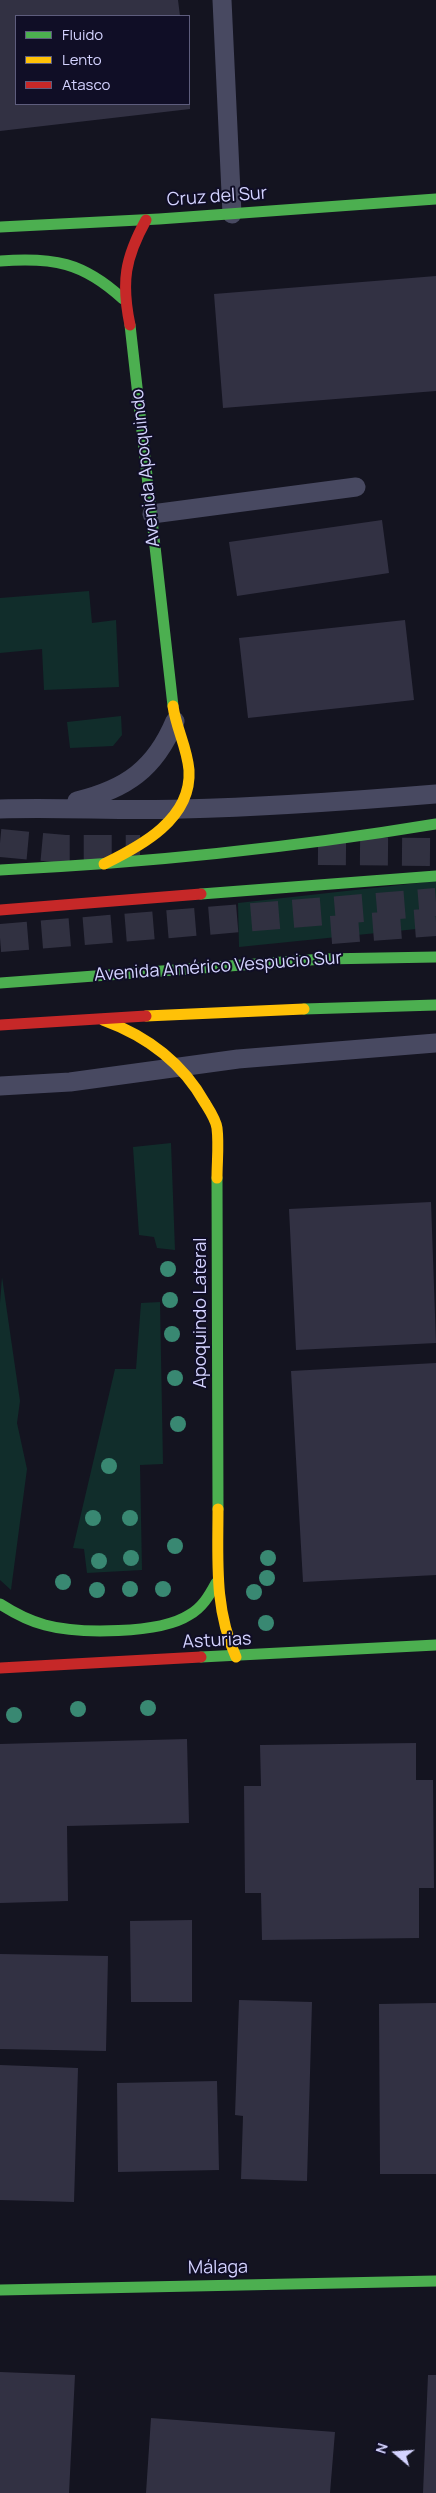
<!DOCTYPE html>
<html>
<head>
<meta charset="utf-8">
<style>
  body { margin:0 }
  #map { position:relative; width:436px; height:2493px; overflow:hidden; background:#141420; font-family:Manrope,sans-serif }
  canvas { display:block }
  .legend { position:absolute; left:15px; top:15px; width:175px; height:90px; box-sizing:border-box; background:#100e26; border:1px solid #5e5d7d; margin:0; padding:6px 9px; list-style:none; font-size:15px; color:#d4d3ff }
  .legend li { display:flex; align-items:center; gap:10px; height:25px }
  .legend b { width:25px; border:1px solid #5e5d7d }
  .north { position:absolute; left:371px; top:2428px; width:50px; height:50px; -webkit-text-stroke:4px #100e26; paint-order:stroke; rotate:288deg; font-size:14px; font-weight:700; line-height:20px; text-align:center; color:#d4d3ff }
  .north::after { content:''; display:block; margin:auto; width:18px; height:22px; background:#d4d3ff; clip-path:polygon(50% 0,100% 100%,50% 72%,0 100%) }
</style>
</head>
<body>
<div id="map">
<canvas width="436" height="2493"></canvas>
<ul class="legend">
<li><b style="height:6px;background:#4caf50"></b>Fluido</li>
<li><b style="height:6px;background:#ffc107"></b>Lento</li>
<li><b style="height:6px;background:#c62828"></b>Atasco</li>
</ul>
<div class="north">N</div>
</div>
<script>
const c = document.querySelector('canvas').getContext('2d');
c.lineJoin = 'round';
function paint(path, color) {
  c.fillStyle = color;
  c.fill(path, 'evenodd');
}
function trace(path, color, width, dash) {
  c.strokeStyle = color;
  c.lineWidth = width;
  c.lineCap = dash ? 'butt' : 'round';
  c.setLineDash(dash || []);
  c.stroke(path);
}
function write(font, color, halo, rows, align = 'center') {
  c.font = font + ' Manrope,sans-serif';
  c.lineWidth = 4;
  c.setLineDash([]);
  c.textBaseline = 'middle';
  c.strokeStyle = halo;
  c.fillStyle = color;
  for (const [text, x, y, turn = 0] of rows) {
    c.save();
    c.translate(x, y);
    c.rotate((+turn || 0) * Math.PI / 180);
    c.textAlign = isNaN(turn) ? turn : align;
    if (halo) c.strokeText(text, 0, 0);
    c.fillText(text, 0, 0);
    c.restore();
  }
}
paint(new Path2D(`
  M89 591 92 623 116 620 119 687 44 690 42 649 0 653V598Z
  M121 716 122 735 113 746 70 748 67 722Z
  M436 881V927L239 947 238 903Z
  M171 1143 175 1250 157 1248 154 1237 139 1235 133 1147Z
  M2 1277 20 1401 17 1423 27 1469 11 1590 0 1580V1303Z
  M160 1302 163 1464 140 1465 142 1570 87 1573 84 1549 73 1548 115 1369H136L141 1303Z`), '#112d2b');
paint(new Path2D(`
  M0 0H178L180 16H16V104H190V109L0 131Z
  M436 276V391L223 408 214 294Z
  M382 520 389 573 237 596 229 542Z
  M405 620 414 700 248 718 239 638Z
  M431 1202 436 1343 296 1350 289 1209Z
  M436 1363V1575L303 1582 291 1371Z
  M187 1739 189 1823 67 1826 68 1901 0 1903V1744Z
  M416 1743V1780H433L434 1888H419V1938L262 1940 261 1893H245L244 1786H261L260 1745Z
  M192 1920V2002H131L130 1921Z
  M0 1954 108 1956 106 2051 0 2049Z
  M239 2000 312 2002 307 2181 241 2179 243 2116 235 2115Z
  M436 2003V2174H380L379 2004Z
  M0 2065 78 2068 74 2202 0 2200Z
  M217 2081 219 2170 118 2172 117 2083Z
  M0 2372 75 2375 69 2493H0Z
  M428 2375H436V2493H423Z
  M151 2418 335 2432 330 2493H146Z`), '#323143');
trace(new Path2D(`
  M0 843 65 849H140
  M318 851 436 852
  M331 930 436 922
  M0 938 436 902`), '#313141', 28, [28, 14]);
trace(new Path2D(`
  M222 0 232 214
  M152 514 356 487
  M77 801C126 789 155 769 175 721
  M0 809C61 807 121 811 182 809 267 807 351 801 436 794
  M0 1086 70 1082 238 1059 436 1043`), '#484961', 19);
trace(new Path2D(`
  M0 227 159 219 436 199
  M0 261C53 257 83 262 123 299
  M130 325 173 706
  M0 870C146 863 291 848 436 824
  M201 894 436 876
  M0 983 323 959 436 957
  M304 1009 436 1005
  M217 1178 218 1509
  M0 1604C14 1613 29 1621 45 1625 78 1634 160 1634 189 1615 202 1608 209 1596 216 1583
  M201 1657 436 1645
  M0 2290 436 2281`), '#4caf50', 11);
trace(new Path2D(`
  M104 864C141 846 192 819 189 770 187 747 176 728 173 706
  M146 1016 304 1009
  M103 1020C147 1036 182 1062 205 1103 210 1111 216 1120 217 1128 219 1144 217 1162 217 1178
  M218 1509C218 1560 214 1609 236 1657`), '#ffc107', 11);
trace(new Path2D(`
  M130 325C121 282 125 258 146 220
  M0 910 201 894
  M0 1025 146 1016
  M0 1668 201 1657`), '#c62828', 11);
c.fillStyle = '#398872';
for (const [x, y] of [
  [168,1269],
  [170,1300],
  [172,1334],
  [175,1378],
  [178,1424],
  [109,1466],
  [93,1518],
  [130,1518],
  [175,1546],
  [131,1558],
  [268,1558],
  [99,1561],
  [267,1578],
  [63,1582],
  [130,1589],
  [163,1589],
  [97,1590],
  [254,1592],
  [266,1623],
  [148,1708],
  [78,1709],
  [14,1715]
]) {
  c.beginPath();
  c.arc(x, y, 8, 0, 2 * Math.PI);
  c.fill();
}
write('18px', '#d4d3ff', '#100e26', [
  ["Cruz del Sur",217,197,-4],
  ["Avenida Apoquindo",146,468,-96],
  ["Avenida Américo Vespucio Sur",218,967,-4],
  ["Apoquindo Lateral",201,1313,-90],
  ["Asturias",217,1641,-3],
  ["Málaga",218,2268,-1]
]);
</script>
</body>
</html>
